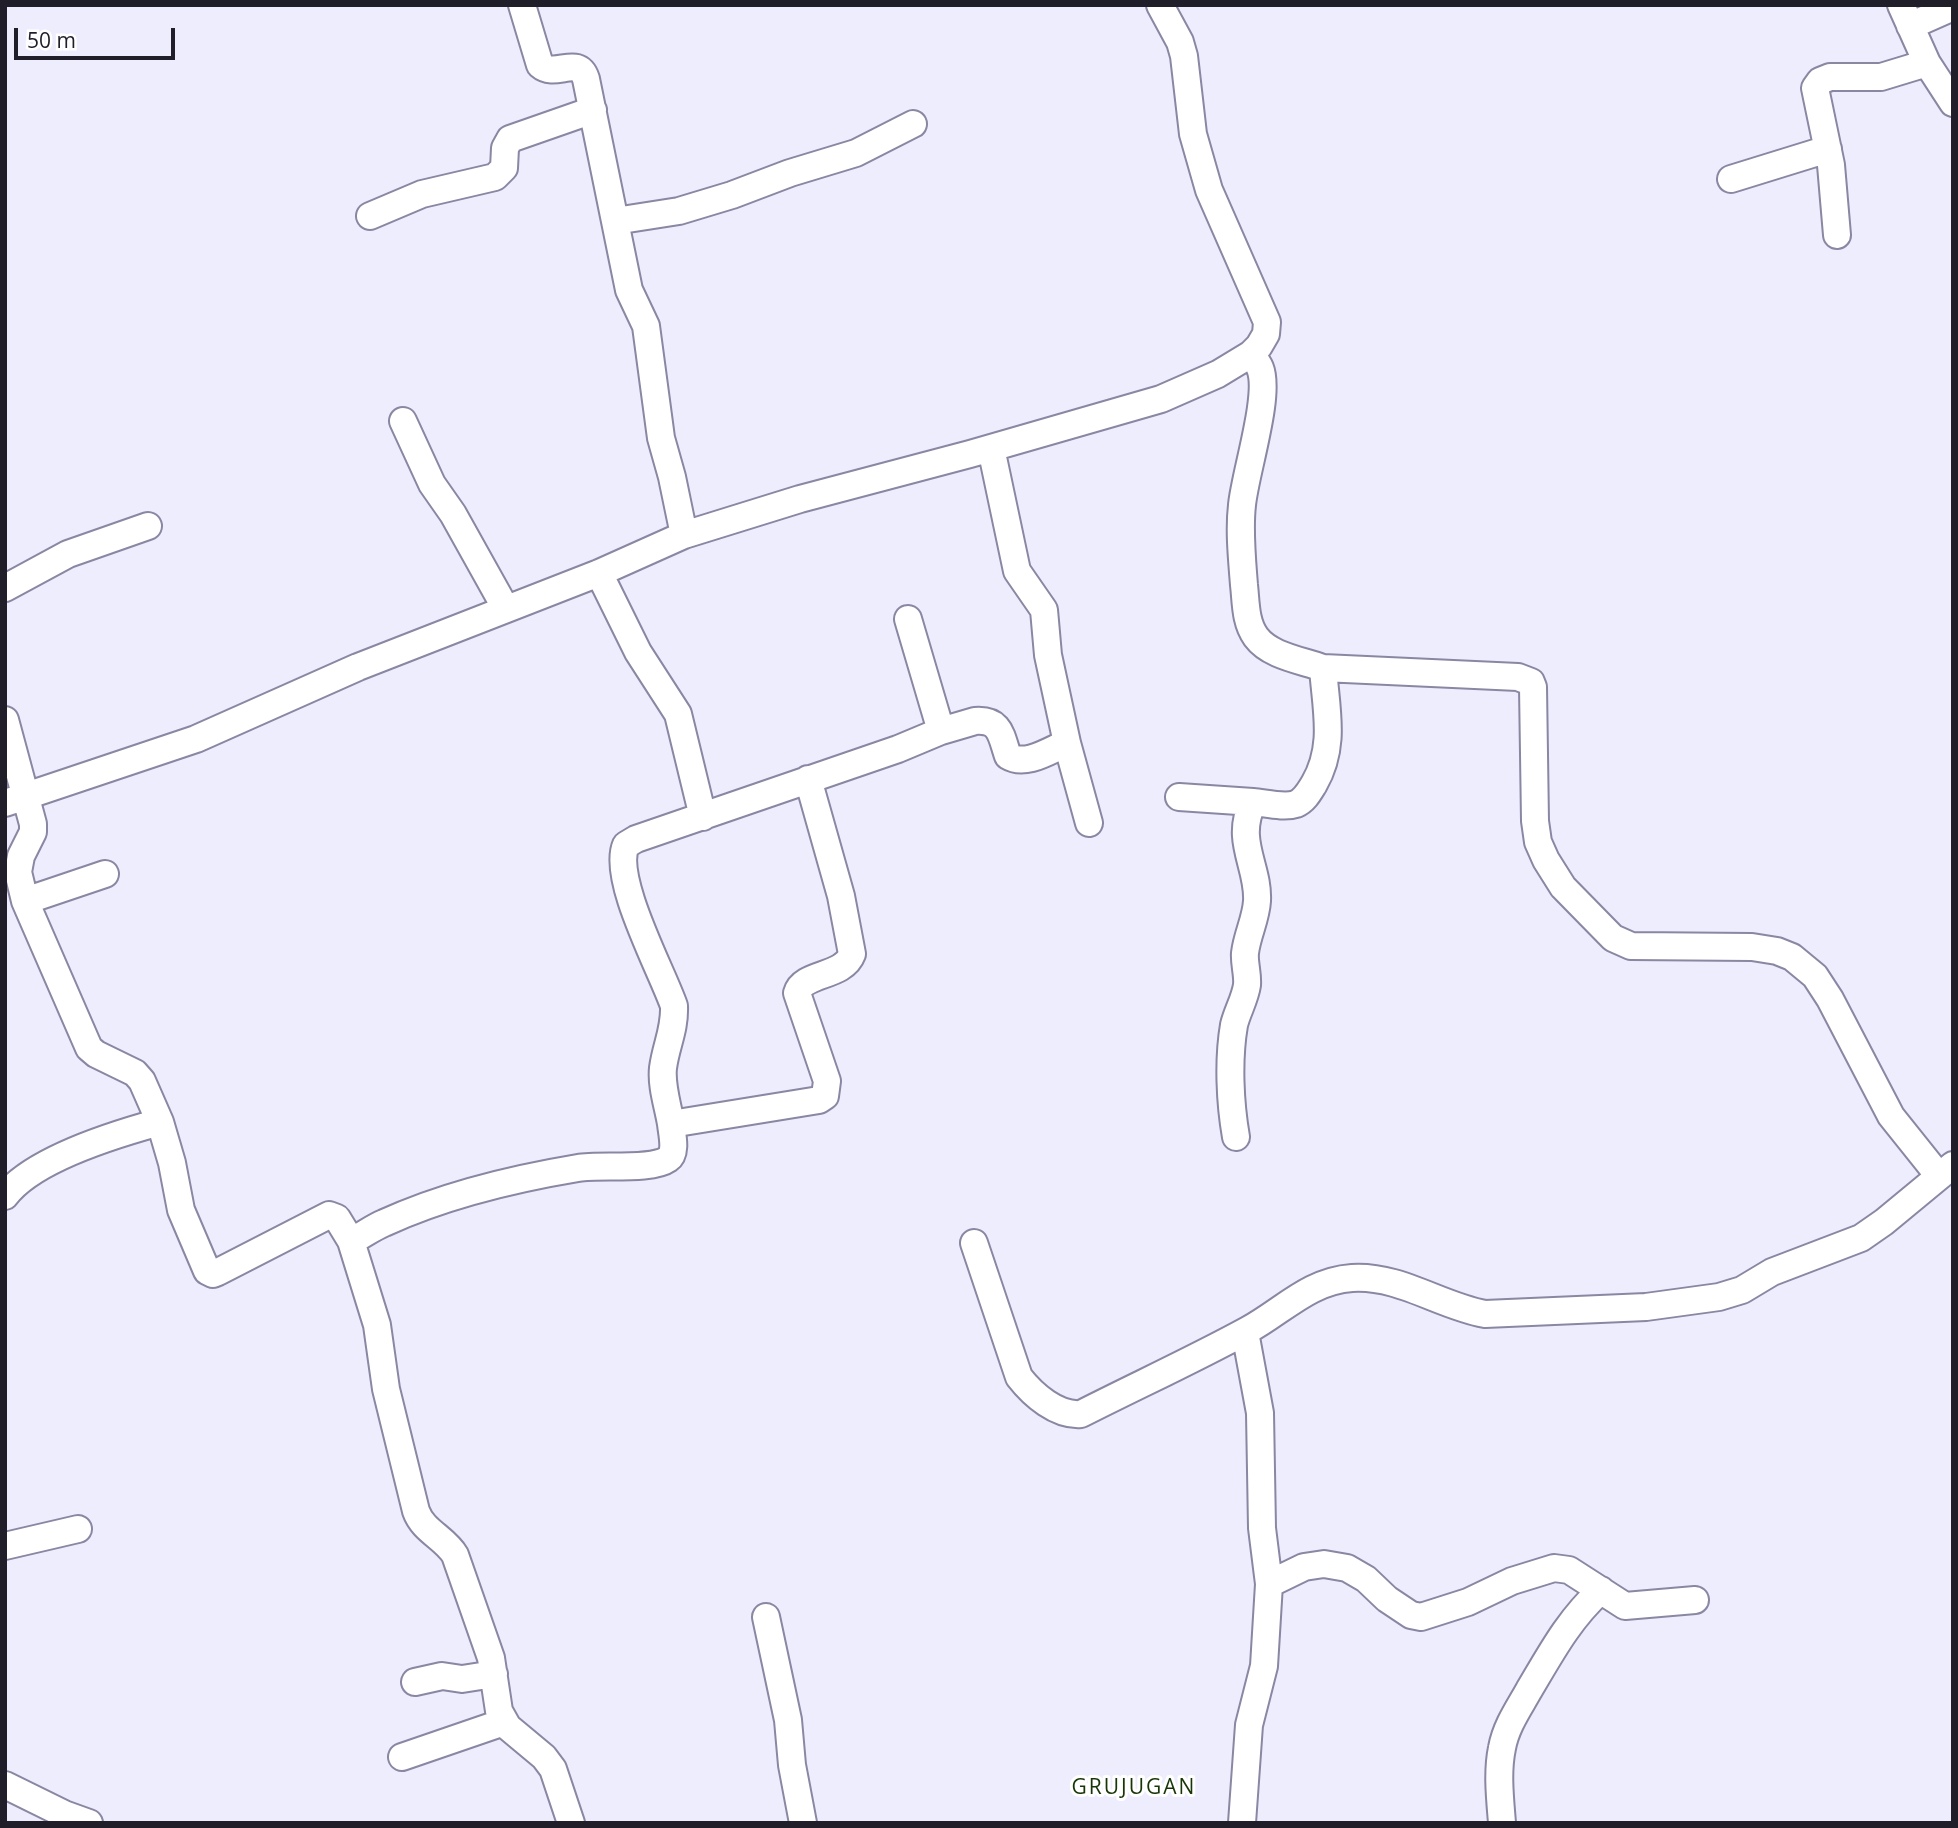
<!DOCTYPE html>
<html>
<head>
<meta charset="utf-8">
<style>
  body { margin:0 }
  #map { position:relative; width:1958px; height:1828px; overflow:hidden; background:#ededfe; font-family:"Open Sans",sans-serif }
  canvas { display:block }
  .frame { position:absolute; inset:0; border:7px solid #1f1e29; pointer-events:none }
  .scale { position:absolute; left:14px; top:28px; width:161px; height:32px; box-sizing:border-box; border:4px solid #1f1e29; border-top:0; padding-left:9px; font-size:21px; line-height:24px; white-space:nowrap; color:#1f1e29; -webkit-text-stroke:5px #fff; paint-order:stroke }
</style>
</head>
<body>
<div id="map">
<canvas width="1958" height="1828"></canvas>
<div class="frame"></div>
<div class="scale">50 m</div>
</div>
<script>
const c = document.querySelector('canvas').getContext('2d');
c.lineJoin = 'round';
function trace(path, color, width, dash) {
  c.strokeStyle = color;
  c.lineWidth = width;
  c.lineCap = dash ? 'butt' : 'round';
  c.setLineDash(dash || []);
  c.stroke(path);
}
function write(font, color, halo, rows, align = 'center') {
  c.font = font + ' "Open Sans",sans-serif';
  c.lineWidth = 6;
  c.setLineDash([]);
  c.textBaseline = 'middle';
  c.strokeStyle = halo;
  c.fillStyle = color;
  for (const [text, x, y, turn = 0] of rows) {
    c.save();
    c.translate(x, y);
    c.rotate((+turn || 0) * Math.PI / 180);
    c.textAlign = isNaN(turn) ? turn : align;
    if (halo) c.strokeText(text, 0, 0);
    c.fillText(text, 0, 0);
    c.restore();
  }
}
const minor = new Path2D(`
  M522 5 540 65C556 79 578 54 586 79L629 290 646 326 661 438 672 477 684 535
  M1901 5 1927 63 1953 103
  M1910 26 1953 7
  M1731 179 1828 149
  M370 216 422 194 495 177 504 168 505 148 510 139 593 110
  M615 221 679 211 732 195 790 173 856 153 913 124
  M1837 235 1831 165 1815 88 1820 81 1830 77H1881L1927 63
  M403 421 432 484 453 514 506 609
  M991 448 1017 571 1044 610 1048 655 1067 743 1089 823
  M599 573 638 652 678 714 703 817
  M5 588 68 554 148 526
  M908 619 941 731
  M1323 668 1518 677 1531 682 1533 687 1535 821 1538 842 1546 860 1563 887 1613 938 1631 946 1752 947 1777 951 1792 957 1815 976 1830 999 1891 1116 1939 1176
  M5 720 33 824V832L21 856 18 872 25 901 89 1048 96 1054 135 1073 142 1081 160 1122 172 1163 181 1210 207 1271 213 1274 218 1272 329 1215 337 1218 351 1241
  M1179 797 1253 802
  M5 803 196 739 358 667 599 573 684 535 800 499 970 454 1161 399 1218 374 1251 354 1259 346 1266 334 1267 322 1209 190 1193 134 1184 56 1180 42 1160 5
  M25 901 105 874
  M671 1124C668 1106 661 1086 663 1068 666 1045 675 1030 674 1006 662 971 611 878 626 845L636 839 898 749 941 731 975 721C1001 719 1001 736 1008 756 1026 767 1050 750 1067 743
  M1236 1137C1230 1103 1228 1060 1234 1025 1237 1012 1245 999 1247 985 1248 974 1244 963 1245 953 1247 935 1256 919 1257 901 1259 866 1234 841 1253 802 1265 803 1284 808 1296 804 1305 800 1309 792 1314 784 1336 746 1326 710 1323 668 1301 660 1270 656 1256 637 1245 622 1246 602 1244 585 1242 559 1239 531 1242 505 1245 473 1271 395 1260 368 1258 363 1254 358 1251 354
  M5 1196C33 1159 116 1134 160 1122
  M974 1243 1019 1377C1033 1395 1057 1416 1081 1414 1136 1386 1193 1360 1248 1330 1283 1311 1309 1281 1352 1278 1400 1275 1440 1306 1485 1314L1646 1307 1719 1297 1742 1290 1772 1272 1861 1238 1884 1222 1953 1165
  M5 1546 78 1529
  M1269 1584 1304 1567 1324 1564 1347 1568 1366 1579 1387 1599 1411 1615 1421 1617 1468 1602 1512 1581 1554 1568 1569 1570 1625 1606 1695 1600
  M766 1617 788 1720 792 1765 803 1823
  M415 1682 442 1676 462 1679 494 1674
  M402 1757 504 1722
  M5 1785 64 1814 89 1823
  M571 1823 553 1769 544 1757 508 1727 499 1711 491 1658 455 1555C445 1538 423 1531 416 1511L386 1389 377 1325 351 1241C362 1236 372 1228 384 1223 445 1195 512 1179 578 1168 600 1164 651 1171 668 1159 677 1153 672 1134 671 1124L819 1100 825 1096 827 1081 797 993C803 972 843 978 852 954L841 896 808 779
  M1242 1823 1249 1725 1264 1666 1269 1584 1262 1528 1260 1413 1245 1332
  M1502 1823C1500 1798 1497 1772 1502 1748 1506 1726 1519 1708 1529 1690 1551 1653 1569 1619 1601 1590`);
trace(minor, '#8987a2', 30);
trace(minor, '#fff', 26);
c.letterSpacing = '2px';
write('21px', '#173507', '#fff', [
  ["GRUJUGAN",1134,1788]
]);
c.letterSpacing = '0px';
</script>
</body>
</html>
